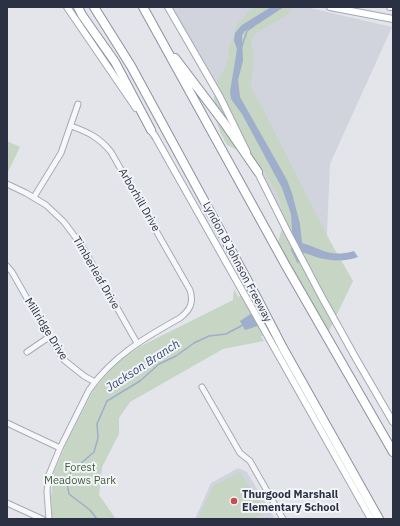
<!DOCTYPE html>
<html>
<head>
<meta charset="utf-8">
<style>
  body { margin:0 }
  #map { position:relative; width:400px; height:526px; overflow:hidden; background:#e3e5eb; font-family:"IBM Plex Sans",sans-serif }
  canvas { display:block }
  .frame { position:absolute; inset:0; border:8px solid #2b3143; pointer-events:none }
</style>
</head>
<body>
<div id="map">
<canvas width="400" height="526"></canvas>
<div class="frame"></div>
</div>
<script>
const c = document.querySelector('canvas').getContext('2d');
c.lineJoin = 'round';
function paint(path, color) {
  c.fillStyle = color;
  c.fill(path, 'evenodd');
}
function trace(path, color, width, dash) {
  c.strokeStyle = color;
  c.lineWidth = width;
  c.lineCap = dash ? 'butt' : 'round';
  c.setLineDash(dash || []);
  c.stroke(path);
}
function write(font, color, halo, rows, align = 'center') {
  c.font = font + ' "IBM Plex Sans",sans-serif';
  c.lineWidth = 4;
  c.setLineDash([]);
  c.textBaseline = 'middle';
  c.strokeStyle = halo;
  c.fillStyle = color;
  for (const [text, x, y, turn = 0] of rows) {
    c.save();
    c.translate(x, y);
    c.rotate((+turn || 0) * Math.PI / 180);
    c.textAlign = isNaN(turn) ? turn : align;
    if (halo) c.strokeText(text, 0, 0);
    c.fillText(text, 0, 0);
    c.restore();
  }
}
paint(new Path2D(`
  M172 7H306L392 27 330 164 324 301 203 74Z
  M238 468 247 472 275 519H195L211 483Z`), '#d1d4dd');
paint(new Path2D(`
  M255 7H293L287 15 255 34 251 41 254 56 251 86 330 241 353 281 329 331 277 246 284 221 280 200 266 174 252 157 227 145 220 132 214 113V97L218 79 225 68 229 56 228 50 237 25 249 11Z
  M7 141 20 147 7 174Z
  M255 288 280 331 261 336 264 341 223 349 130 402 119 418V434L102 467 99 495 116 519H52L51 497 54 472 67 442 94 389 114 365 139 347 233 300 234 289 238 297Z
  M240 472 266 511 252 519H198L213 486Z`), '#c6d5c4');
paint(new Path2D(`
  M271 7H284L258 24 245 31 242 35 243 61 238 80 240 97 287 180 292 193 300 224 302 243C323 249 329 258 354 251L358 257C346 262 329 261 316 257 310 255 307 253 300 252L298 264 291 250 292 231 291 214 282 188 242 114 231 99 230 92 237 49 234 41 235 33 242 25Z
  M255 311 264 324 245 330 240 321Z`), '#9faeca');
trace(new Path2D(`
  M242 46 247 31 254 26
  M97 519 90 510 69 494 67 482 71 472 94 452 98 438 97 424 107 401 140 381 159 364 176 356 194 343 209 336 226 334 243 325`), '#9faeca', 1.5);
const minor = new Path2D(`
  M7 184 26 193 46 205 64 222 82 246 137 343
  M34 197 61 153 78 104
  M7 266 12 272 49 337 64 360 84 376 95 382
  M27 352 49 337
  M202 387 240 453 250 461 283 519
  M7 423 60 448
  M7 503 42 519
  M49 519 47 492 48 477 60 448 89 390C113 356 144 338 180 318 190 310 194 303 190 290L111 152C100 138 88 132 71 126`);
const major = new Path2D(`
  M67 7 136 108
  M168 7 220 97 247 152
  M330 7 393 19
  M390 7H393
  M149 127 156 138 371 519
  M256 169C298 255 344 340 393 422`);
const highway = new Path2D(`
  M78 7 82 15 115 62 151 130
  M94 7 131 66 257 298 283 348 379 519
  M143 7 286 266 393 452
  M175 58 225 124 258 172`);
trace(minor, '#a8abb5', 7);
trace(major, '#a2a8b6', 8);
trace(highway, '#8b91a1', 10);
trace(minor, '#f6f7f9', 5);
trace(major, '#fff', 6);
trace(highway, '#fff', 8);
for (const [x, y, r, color] of [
  [234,501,4,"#cc4b4f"]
]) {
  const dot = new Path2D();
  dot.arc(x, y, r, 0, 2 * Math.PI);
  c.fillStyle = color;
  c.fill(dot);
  trace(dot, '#f3f4f8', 1.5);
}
write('11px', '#2b3143', '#f3f4f8', [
  ["Arborhill Drive",139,200,60],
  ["Lyndon B Johnson Freeway",237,262,62],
  ["Timberleaf Drive",96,273,60],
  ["Millridge Drive",46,329,58]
]);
write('11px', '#3b5e38', '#f3f4f8', [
  ["Forest",80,468],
  ["Meadows Park",80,481]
]);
write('bold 11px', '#2b3143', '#f3f4f8', [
  ["Thurgood Marshall",242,495],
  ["Elementary School",242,508]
], 'left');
write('italic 12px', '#354a76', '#f3f4f8', [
  ["Jackson Branch",143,366,-33]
]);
</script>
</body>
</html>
